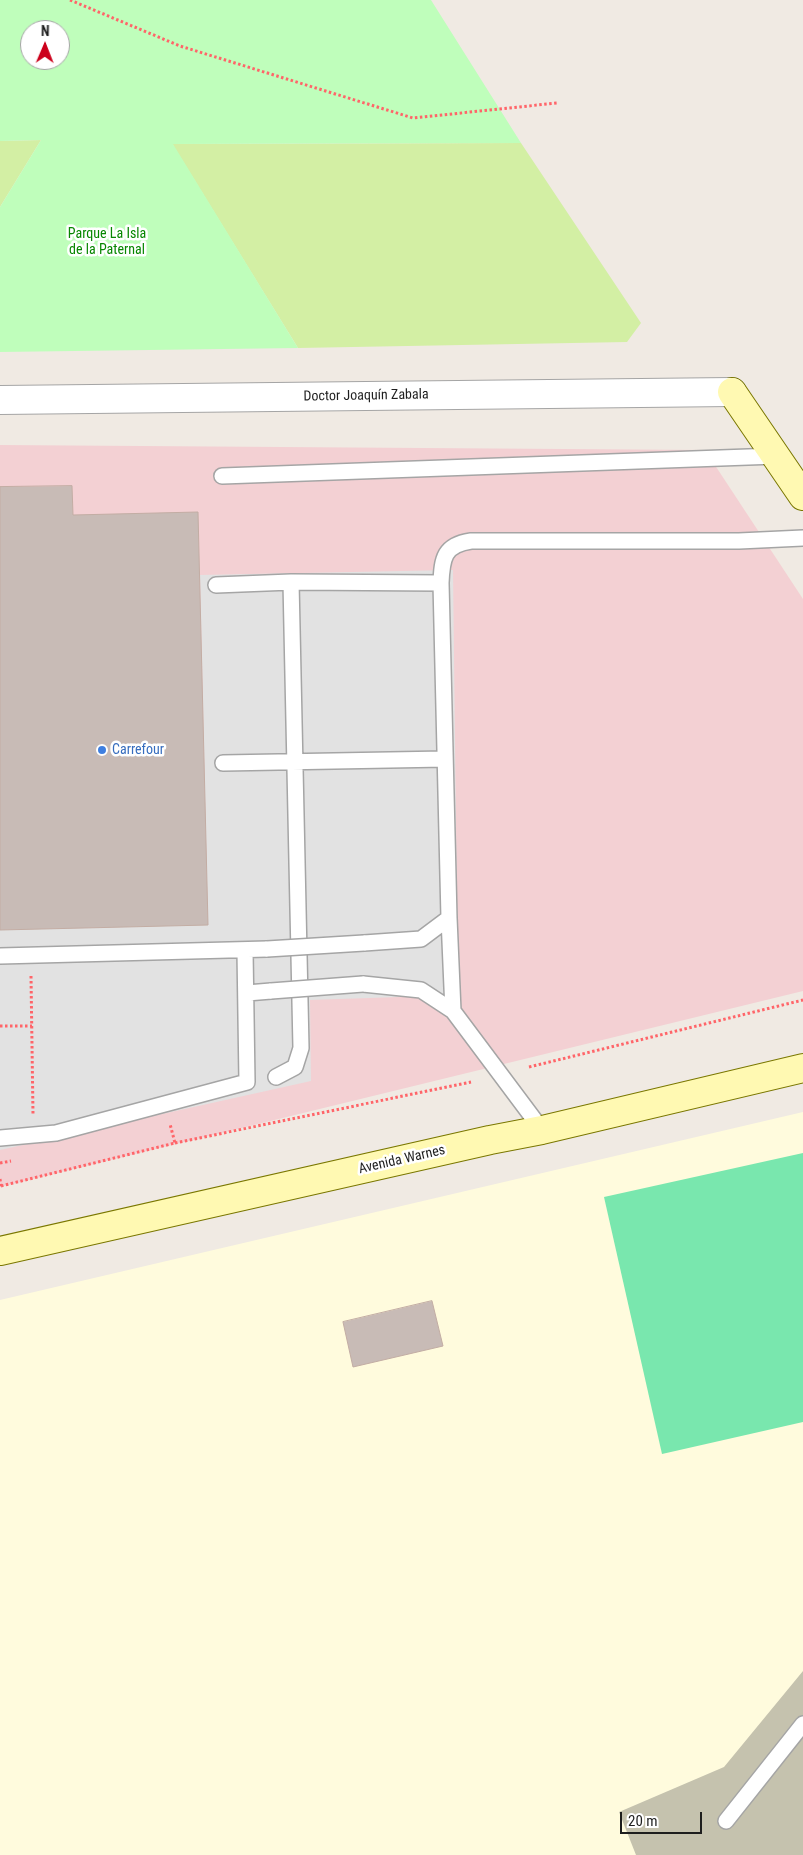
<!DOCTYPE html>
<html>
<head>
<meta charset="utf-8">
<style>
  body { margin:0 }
  #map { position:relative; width:803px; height:1855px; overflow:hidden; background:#f0eae3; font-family:"Roboto Condensed",sans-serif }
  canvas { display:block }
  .north { position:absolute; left:20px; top:20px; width:50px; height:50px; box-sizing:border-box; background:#fff; border:1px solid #a5a5a5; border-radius:50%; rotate:1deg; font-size:14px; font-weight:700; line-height:20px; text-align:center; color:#1e1e1e }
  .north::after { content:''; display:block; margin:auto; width:18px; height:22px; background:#cc001b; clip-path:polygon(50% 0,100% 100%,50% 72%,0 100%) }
  .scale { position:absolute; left:620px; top:1812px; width:82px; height:22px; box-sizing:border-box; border:2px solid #1e1e1e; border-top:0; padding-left:6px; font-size:15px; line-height:18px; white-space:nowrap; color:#1e1e1e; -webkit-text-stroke:4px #fff; paint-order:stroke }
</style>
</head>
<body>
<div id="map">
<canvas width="803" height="1855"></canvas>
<div class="north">N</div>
<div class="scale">20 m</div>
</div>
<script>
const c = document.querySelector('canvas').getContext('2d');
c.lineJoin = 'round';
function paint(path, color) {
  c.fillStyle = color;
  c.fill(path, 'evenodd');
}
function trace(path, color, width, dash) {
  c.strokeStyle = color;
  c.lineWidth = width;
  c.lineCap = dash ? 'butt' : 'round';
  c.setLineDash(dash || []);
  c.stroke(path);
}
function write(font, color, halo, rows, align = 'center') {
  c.font = font + ' "Roboto Condensed",sans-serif';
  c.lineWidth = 5;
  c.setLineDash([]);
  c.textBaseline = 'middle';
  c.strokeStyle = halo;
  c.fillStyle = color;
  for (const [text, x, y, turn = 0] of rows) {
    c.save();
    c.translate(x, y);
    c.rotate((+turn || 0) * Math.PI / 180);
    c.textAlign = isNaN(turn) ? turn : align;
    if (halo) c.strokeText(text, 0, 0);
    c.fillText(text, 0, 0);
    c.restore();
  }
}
paint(new Path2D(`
  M0 445 705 450 803 599V991L0 1187Z`), '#f3d0d3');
paint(new Path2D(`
  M803 1112V1855H0V1300Z`), '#fffbdd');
paint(new Path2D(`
  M803 1671V1855H636L619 1812 724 1767Z`), '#c5c2ae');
paint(new Path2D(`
  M41 140 0 207V141Z
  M521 143 641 323 627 342 298 348 172 144Z`), '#d3efa4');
paint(new Path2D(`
  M0 0H431L521 143 173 144 298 348 0 352V207L41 140 0 141ZM30 30H60V60H30Z`), '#bffebb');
paint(new Path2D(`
  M803 1153V1422L662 1454 604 1197Z`), '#79e7ae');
paint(new Path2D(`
  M453 570 458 995 310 1000 311 1081 0 1150V930L208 924 200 575Z`), '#e2e2e2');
const building = new Path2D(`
  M72 486 73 515 198 512 208 925 0 930V487Z
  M432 1301 443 1346 353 1367 343 1322Z`);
paint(building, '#c8bbb6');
trace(building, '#c3ada4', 1);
const lane = new Path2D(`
  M222 476 776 456
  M216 585 291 582 441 583
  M223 763 445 759
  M364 943 421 939 449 918
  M0 956 267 949
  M363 984 421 990 453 1011 542 1130
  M247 993 271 991
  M453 1011 449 918 441 583C442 558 444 545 471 541H739L803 538
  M276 1077 295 1067 301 1048 291 582
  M0 1138 56 1133 247 1082 245 951
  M726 1821 803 1724`);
const street = new Path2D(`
  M0 400 732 392`);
const secondary = new Path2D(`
  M732 392 803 496
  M0 1251 490 1140 542 1130 803 1068`);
trace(lane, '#a5a5a5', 18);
trace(street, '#a5a5a5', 30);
trace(secondary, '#7a7700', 30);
trace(new Path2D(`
  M70 0 180 46 413 118 557 103
  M31 976 33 1114
  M0 1026H32
  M529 1067 803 1000
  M175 1143 471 1082
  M0 1163 11 1161
  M0 1179 1 1186
  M1 1186 175 1143 170 1124`), '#ff6569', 3, [2.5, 2.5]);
trace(lane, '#fff', 15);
trace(street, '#fff', 28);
trace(secondary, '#fff9b2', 28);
const laneBridge = new Path2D(`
  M267 949 364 943
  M271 991 363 984`);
trace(laneBridge, '#a5a5a5', 18, []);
trace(laneBridge, '#fff', 15);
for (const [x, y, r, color] of [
  [102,750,5,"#3f7fe0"]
]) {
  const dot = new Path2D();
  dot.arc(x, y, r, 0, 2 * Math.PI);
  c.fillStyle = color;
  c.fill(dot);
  trace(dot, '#fff', 2);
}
write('14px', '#078701', '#fff', [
  ["Parque La Isla",107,234],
  ["de la Paternal",107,250]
]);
write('14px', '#1e1e1e', '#fff', [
  ["Doctor Joaquín Zabala",366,396,-1],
  ["Avenida Warnes",402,1160,-13]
]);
write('14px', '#366cbe', '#fff', [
  ["Carrefour",112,750]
], 'left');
</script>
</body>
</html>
